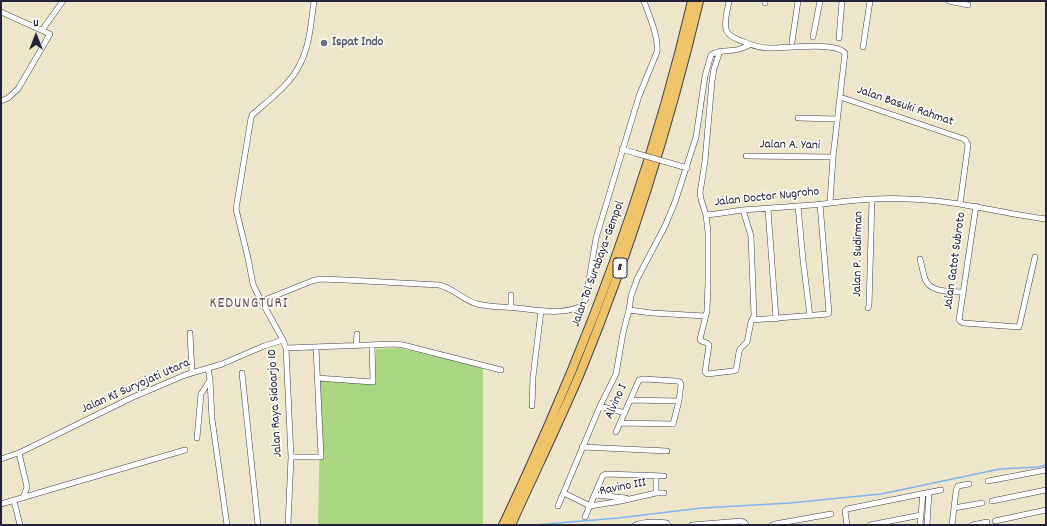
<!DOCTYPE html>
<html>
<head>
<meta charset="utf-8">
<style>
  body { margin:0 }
  #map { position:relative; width:1047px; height:526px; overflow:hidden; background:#eee6ca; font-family:Dekko,sans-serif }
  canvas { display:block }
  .frame { position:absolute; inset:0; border:2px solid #22223b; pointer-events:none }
  .north { position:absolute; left:16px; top:16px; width:40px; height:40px; -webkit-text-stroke:3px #fdfcf7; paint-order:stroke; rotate:0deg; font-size:11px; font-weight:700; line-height:16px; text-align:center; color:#22223b }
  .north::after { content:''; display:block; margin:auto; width:14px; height:18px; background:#22223b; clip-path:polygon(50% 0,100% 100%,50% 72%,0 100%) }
</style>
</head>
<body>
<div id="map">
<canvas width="1047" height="526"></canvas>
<div class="frame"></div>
<div class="north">U</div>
</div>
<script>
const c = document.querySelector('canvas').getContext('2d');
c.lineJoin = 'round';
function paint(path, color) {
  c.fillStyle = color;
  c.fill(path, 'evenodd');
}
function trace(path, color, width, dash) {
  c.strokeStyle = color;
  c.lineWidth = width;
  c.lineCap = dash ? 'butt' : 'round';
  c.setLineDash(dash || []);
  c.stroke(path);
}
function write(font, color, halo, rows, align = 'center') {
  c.font = font + ' Dekko,sans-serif';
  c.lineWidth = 3;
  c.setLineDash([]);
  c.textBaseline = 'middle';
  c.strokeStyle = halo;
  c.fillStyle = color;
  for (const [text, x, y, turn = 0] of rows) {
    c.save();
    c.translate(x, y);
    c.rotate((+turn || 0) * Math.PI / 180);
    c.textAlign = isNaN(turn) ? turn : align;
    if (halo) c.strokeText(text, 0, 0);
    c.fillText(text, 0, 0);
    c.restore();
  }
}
paint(new Path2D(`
  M399 348 483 367V525H318L321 379 375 384 376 349Z`), '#aad682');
trace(new Path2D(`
  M534 525 618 518 702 508 790 503 881 494 1000 469 1038 467 1046 465`), '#82b4ee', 1.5);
const minor = new Path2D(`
  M729 1C728 9 724 20 726 29 727 35 734 38 739 40 749 44 758 48 769 48 785 49 835 41 845 53L833 157 830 203
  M949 1 968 5
  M765 3V1
  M1 12 50 34 18 89 8 98 1 101
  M42 30 63 1
  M813 37 820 1
  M839 38 842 1
  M792 42 798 1
  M863 47 870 1
  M720 51 714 69 712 81 705 161 700 193 701 199 706 215 708 232V282L707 311 700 339 701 341 707 343 709 345 705 372 707 374 733 371 736 370 739 352 740 349 747 342 751 322 754 316 751 236 743 210
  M840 97 964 139 966 141 968 145 960 204
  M798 118 837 119
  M622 149 635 153
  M746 156 833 157
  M670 163 687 168
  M798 206 803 260 810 316
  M976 206 959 320 960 321 963 323 1019 327 1035 257
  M768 209 776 319
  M706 215C718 214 730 212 742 210 765 208 788 207 812 205 843 202 876 197 908 199 955 200 1000 213 1046 219
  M920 259C922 266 923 273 925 279 930 293 951 291 963 292
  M262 301 312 281 320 279 346 280 439 285C453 288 463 300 477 304 490 307 505 307 517 308 537 310 560 315 579 307 583 306 585 302 586 298L596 238 639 96 657 52C659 37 649 16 644 1
  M511 308V295
  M868 308 869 306 872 199
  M629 310 652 313 705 316
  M752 320 828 314 829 313 820 204
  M190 333 192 373
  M356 346 357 334
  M286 348 395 344 403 345 501 370
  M208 368 210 380 212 419 227 525
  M242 373 258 525
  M317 378 373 382 372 345
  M630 400 679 401
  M532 406 533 377 541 311
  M600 406 625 413
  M616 432 639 380 643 379 677 381 680 382 681 384 679 401 673 424 620 423
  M197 438 201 394 210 380
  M582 447 667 451
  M19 453 27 487 23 498
  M291 457H321L316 347
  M1 459 21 452 131 398 185 375 222 364 264 346 283 340
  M656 476V493
  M988 481 1046 470
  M564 493 590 506 621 501 656 493H664
  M595 495 626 498
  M14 501 20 525
  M992 501 1046 490
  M1 504 185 450
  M558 506 600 406 616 374 623 333 629 310 631 296 634 288 637 279 665 226 675 202 696 137 705 76 711 55C718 49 731 52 740 49 743 48 747 46 750 45
  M954 508 982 503
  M585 517 603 475 606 474 664 476
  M995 521 1046 510
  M288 525 291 457 286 348 283 340 256 291 253 284 248 258 236 209 251 118 252 115C268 101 291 84 300 64 310 45 311 22 314 1
  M635 525C645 521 656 522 667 523L668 525
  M692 525 741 521 745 523 746 525
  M772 525 775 524 831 514
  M847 525 845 511 847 509 941 490
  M870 525 921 515
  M920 525 923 493
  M927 525 929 492
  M952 525 956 491 958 486 969 484
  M972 525 987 522`);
const highway = new Path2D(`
  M503 525C519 492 534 458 549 424 609 287 658 146 692 1
  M511 525C534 474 559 423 581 371 630 251 669 127 699 1`);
trace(minor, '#413f50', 6);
trace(highway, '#413f50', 10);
trace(minor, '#fff', 5);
trace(highway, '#efc469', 8);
const minorBridge = new Path2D(`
  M635 153 670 163`);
trace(minorBridge, '#413f50', 6, []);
trace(minorBridge, '#fff', 5);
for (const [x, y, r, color] of [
  [324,43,4,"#6b7280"]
]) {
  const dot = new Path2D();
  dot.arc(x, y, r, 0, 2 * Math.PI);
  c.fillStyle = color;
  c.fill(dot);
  trace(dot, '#fdfcf7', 1.5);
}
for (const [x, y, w] of [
  [620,268,14]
]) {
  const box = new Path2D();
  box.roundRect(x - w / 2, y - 10, w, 20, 3);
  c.fillStyle = '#fdfcf7';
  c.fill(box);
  trace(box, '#22223b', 1);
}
write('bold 12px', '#22223b', null, [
  ["8",620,268]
]);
write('bold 13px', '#5b616d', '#fdfcf7', [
  ["Ispat Indo",332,43]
], 'left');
write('13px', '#22223b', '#fdfcf7', [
  ["Jalan Basuki Rahmat",905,107,19],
  ["Jalan A. Yani",790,146,1],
  ["Jalan Doctor Nugroho",767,198,-6],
  ["Jalan P. Sudirman",859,254,-89],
  ["Jalan Gatot Subroto",956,261,-82],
  ["Jalan Tol Surabaya–Gempol",599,264,-70],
  ["Jalan KI Suryojati Utara",136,387,-24],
  ["Alvino I",617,402,-66],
  ["Jalan Raya Sidoarjo 10",276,403,-93],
  ["Ravino III",623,488,-11]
]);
c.letterSpacing = '1px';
write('15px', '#644c57', '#fdfcf7', [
  ["KEDUNGTURI",249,305]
]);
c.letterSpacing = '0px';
</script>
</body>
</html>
